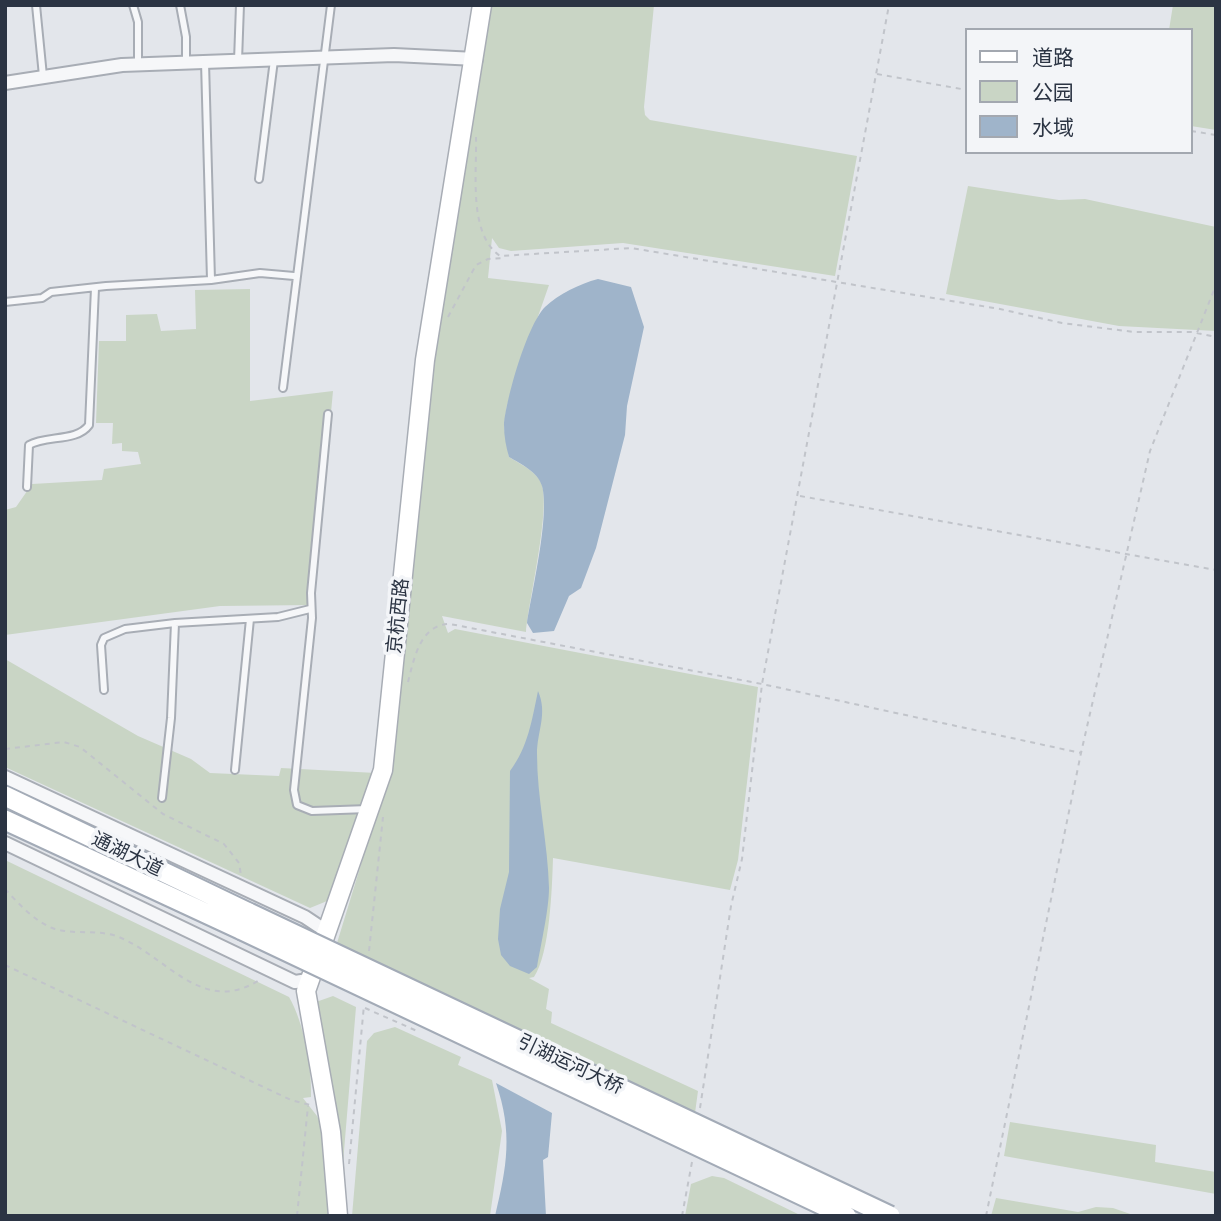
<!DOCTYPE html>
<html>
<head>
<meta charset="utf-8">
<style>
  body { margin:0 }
  #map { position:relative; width:1221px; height:1221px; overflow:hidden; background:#e3e6eb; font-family:"Archivo Narrow","Noto Sans SC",sans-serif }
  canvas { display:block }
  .frame { position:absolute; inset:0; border:7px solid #2b3443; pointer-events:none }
  .legend { position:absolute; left:965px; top:28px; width:228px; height:126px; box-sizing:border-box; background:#f3f5f8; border:2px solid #a3a8b0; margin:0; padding:9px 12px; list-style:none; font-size:21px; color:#2b3443 }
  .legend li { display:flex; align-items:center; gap:14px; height:35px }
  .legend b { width:35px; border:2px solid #a3a8b0 }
</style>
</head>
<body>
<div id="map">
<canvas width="1221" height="1221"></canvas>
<div class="frame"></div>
<ul class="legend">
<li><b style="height:9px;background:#fff"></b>道路</li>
<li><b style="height:19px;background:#c9d5c5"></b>公园</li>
<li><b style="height:19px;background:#9fb4ca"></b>水域</li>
</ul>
</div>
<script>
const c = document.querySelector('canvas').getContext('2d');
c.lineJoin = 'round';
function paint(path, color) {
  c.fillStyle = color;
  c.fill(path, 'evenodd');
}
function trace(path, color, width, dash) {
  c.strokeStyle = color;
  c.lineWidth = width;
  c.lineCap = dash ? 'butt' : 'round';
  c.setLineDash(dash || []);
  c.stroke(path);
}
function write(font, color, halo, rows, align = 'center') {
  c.font = font + ' "Archivo Narrow","Noto Sans SC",sans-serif';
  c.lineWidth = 7;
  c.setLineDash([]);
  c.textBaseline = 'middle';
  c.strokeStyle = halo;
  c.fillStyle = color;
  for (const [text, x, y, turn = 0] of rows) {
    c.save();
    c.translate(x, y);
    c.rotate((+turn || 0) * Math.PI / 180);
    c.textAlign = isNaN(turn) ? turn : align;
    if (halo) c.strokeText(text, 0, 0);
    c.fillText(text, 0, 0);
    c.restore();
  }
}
paint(new Path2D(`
  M486 5H654L644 107 645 115 650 120 857 156 835 276 623 243 511 251 499 248 492 238 488 278 549 285 507 405 504 426 509 457C520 464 538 472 542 485 550 512 529 599 526 632L442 616 448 633 455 629 758 687 738 860 730 890 553 858C552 888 550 953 534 977L529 978 549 989 546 1009 552 1012 551 1023 698 1091 695 1113 337 943 392 763 433 364Z
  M1173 5H1216V130L1191 126V30H1169Z
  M968 186 1059 200 1085 199 1216 227V331L1119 326 946 294Z
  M250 289V401L333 391 313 605 220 606 5 635V510L16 507 32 484 102 480 104 469 141 464 138 452 122 451V443L112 444 113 423H96L99 341H126V315L157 314 161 331 196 329 195 290Z
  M5 659 138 736 191 759 210 773 279 776 281 768 376 773 332 899 310 908 5 767Z
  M5 860 289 997C304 1023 312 1067 311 1097L303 1098 317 1116 322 1127 328 1216H5Z
  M333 996 356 1007 342 1175 316 1002Z
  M395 1027 461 1057 458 1065 492 1080 502 1131 490 1216H352L367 1041 374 1033Z
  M1010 1122 1156 1145 1155 1162 1216 1172V1194L1004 1156Z
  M712 1176 724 1178 802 1216H685L691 1184Z
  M996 1198 1078 1212 1096 1207 1113 1208 1136 1216H991Z`), '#c9d5c5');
paint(new Path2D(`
  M598 279 631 287 644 327 627 406 625 435 596 548 581 588 569 596 554 631 533 633 527 623C532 591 550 515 542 486 538 472 521 464 509 457 506 447 504 436 504 425 506 399 527 325 545 307 559 294 579 284 598 279Z
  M538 691C548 714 537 731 537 754 537 799 548 843 549 888 549 909 541 944 537 967L529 974 510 966 501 955 498 939 500 909 509 872 510 771C528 747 532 720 538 691Z
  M496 1083 552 1113 548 1157 543 1160 546 1216H495C507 1166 513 1133 496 1083Z`), '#9fb4ca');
const lane = new Path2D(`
  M36 5 43 76
  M133 5 138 22V65
  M180 5 186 37V62
  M238 61 240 5
  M205 62 211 280
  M259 179 274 60
  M5 302 42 298 51 292 106 286 211 280 260 273 294 276
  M283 388 331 5
  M328 414 311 593 312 618 294 790 297 805 312 811 368 809
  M27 487 29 445C46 435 77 442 89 425L95 288
  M104 690 101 645 104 638 125 629 175 623
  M235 770 250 619
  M162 798 171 718 175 623 278 617 310 609`);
const street = new Path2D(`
  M5 83 122 65 394 55 476 59
  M5 777 305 917 326 931
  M5 843 295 982 308 980`);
const secondary = new Path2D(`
  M338 1216 331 1132 306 991 383 770 425 360 482 5`);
const primary = new Path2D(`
  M5 796 249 913
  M5 820 242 930`);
trace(lane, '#a8adb5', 10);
trace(street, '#a8adb5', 16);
trace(secondary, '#a8adb5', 21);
trace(primary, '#a3abb7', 23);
trace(new Path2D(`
  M877 74 967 90
  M1191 131 1216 135
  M476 137C477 172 468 234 500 256L631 248 1000 309 1062 323 1134 332H1192L1216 337
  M448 317 476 265 488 259 504 258
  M800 496 1216 570
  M408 682C414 659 420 624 450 624L762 684 1081 753
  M5 749 64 742 80 747 163 814 224 844 239 863 241 875
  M5 889C19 904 36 923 55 929 76 935 99 929 119 937 169 958 203 1017 261 979
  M369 951 383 817
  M5 965 291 1100 310 1105
  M365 1008 417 1031
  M700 1108 731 906 742 859 762 684 889 5
  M349 1164 364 1005
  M297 1216 308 1106
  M682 1216 692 1162
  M986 1216 1081 753 1150 451 1216 285`), '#c1c4ca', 2, [5, 5]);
trace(lane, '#f6f7f9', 6);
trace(street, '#f6f7f9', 12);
trace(secondary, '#fff', 18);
trace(primary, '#fff', 19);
const primaryBridge = new Path2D(`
  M249 913 890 1216
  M242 930 846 1216`);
trace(primaryBridge, '#a3abb7', 23, []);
trace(primaryBridge, '#fff', 19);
write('19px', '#2b3443', '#f3f5f8', [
  ["京杭西路",399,616,-84],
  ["通湖大道",127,855,26],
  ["引湖运河大桥",570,1065,25]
]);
</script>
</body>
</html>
